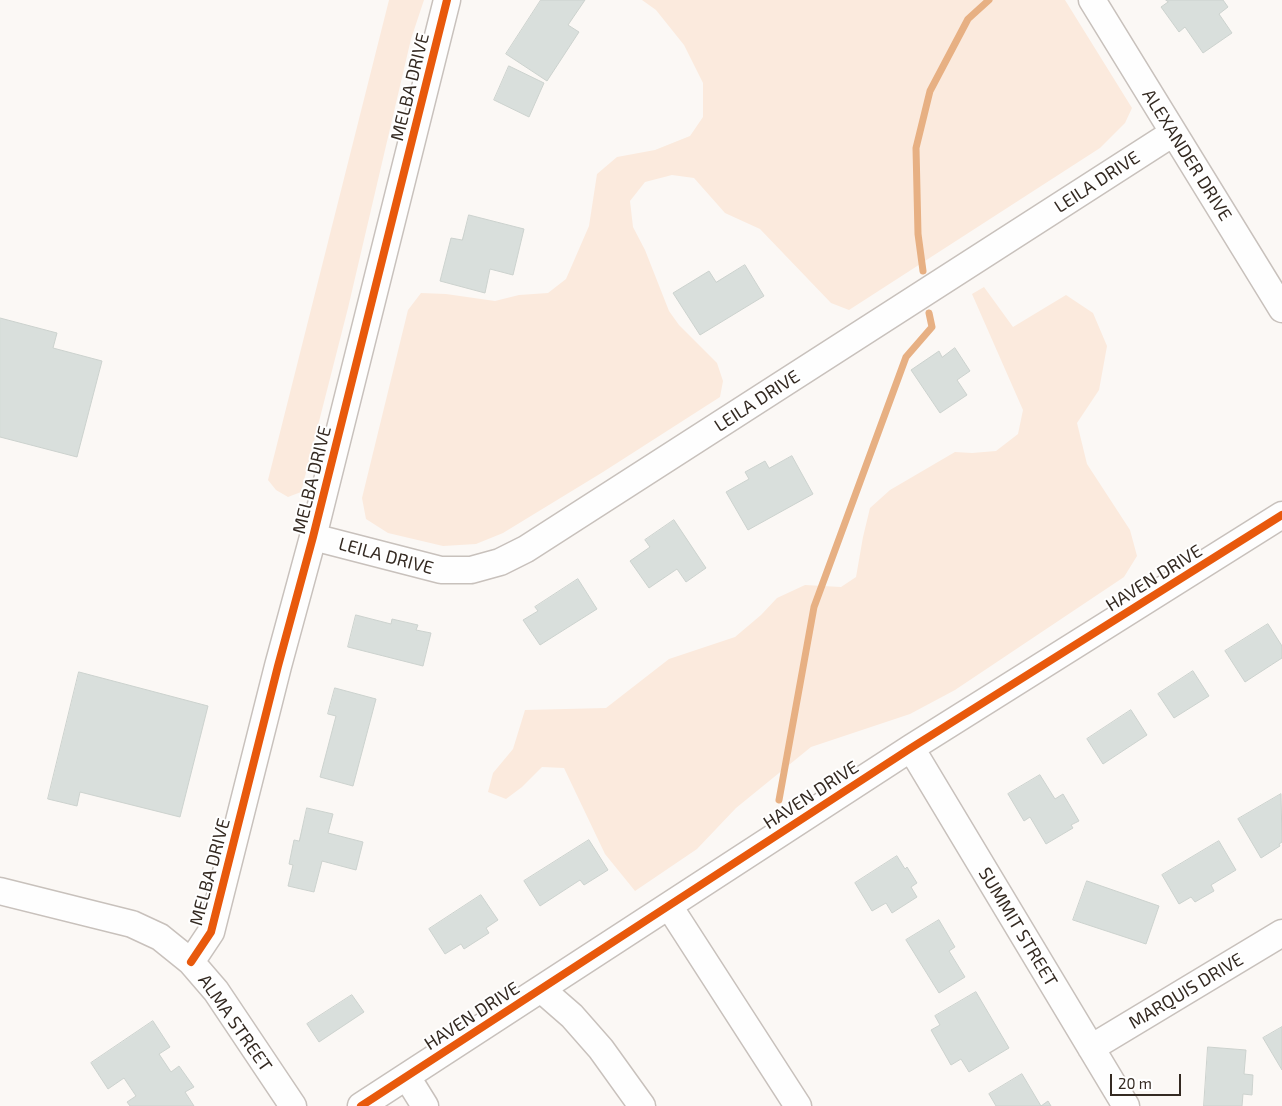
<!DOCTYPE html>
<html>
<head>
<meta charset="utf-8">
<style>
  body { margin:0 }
  #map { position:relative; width:1282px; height:1106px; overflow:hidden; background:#fbf8f5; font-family:"Exo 2",sans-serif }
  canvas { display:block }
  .scale { position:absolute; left:1110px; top:1074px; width:71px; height:22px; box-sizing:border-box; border:2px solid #342a22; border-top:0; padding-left:6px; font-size:15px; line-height:18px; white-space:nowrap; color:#342a22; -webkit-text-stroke:4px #fff; paint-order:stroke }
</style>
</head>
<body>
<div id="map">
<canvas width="1282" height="1106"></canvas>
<div class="scale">20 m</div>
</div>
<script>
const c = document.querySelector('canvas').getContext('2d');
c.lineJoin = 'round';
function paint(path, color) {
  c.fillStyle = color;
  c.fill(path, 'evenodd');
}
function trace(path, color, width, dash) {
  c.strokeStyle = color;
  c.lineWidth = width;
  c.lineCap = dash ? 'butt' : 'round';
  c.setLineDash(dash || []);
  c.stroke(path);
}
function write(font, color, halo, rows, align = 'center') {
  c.font = font + ' "Exo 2",sans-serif';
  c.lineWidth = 4;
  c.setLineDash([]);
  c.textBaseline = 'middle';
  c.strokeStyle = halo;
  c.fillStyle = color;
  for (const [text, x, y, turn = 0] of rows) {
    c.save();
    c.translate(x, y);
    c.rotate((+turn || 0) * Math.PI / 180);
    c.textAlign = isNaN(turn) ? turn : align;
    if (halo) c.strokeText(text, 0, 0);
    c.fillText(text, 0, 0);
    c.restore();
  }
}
paint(new Path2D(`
  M389 0H424L411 39 348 308 301 492 288 497 276 490 268 480Z
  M642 0H1065L1132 108 1125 123 1100 148 849 310 831 303 760 229 725 213 694 178 672 175 645 182 630 201 633 227 645 250 669 311 679 325 717 363 723 381 720 397 603 472 503 533 476 544 443 546 388 533 366 519 362 498 408 310 421 293 446 294 495 301 519 295 548 293 566 279 589 226 597 174 617 157 655 150 690 136 703 117V83L684 45 656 10Z
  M984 287 1013 327 1066 295 1093 313 1107 346 1099 390 1077 423 1087 464 1130 530 1137 556 1124 577 955 690 910 714 811 747 736 808 697 849 635 891 605 854 564 768 542 767 522 787 506 799 488 792 493 773 513 749 525 710 606 708 669 659 735 637 761 615 777 598 805 585 841 587 856 577 863 537 870 508 890 490 955 452 972 453 996 451 1018 434 1023 410 972 294Z`), '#fbeadd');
trace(new Path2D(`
  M923 271 918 234 916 148 930 91 968 19 989 0
  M779 800 814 607 906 357 932 327 929 313`), '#e7b083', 7);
const building = new Path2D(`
  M541 0H585L568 25 579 32 547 81 506 54Z
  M1166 0H1223L1228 7 1219 14 1232 33 1203 53 1185 27 1179 32 1161 7 1168 2Z
  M509 66 544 83 529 117 494 100Z
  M469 215 524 229 513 275 490 269 485 293 440 281 451 238 462 240Z
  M745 265 764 296 700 335 673 293 709 271 716 282Z
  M0 318 57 333 53 348 102 361 77 457 0 437Z
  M955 348 970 371 957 380 967 395 940 413 911 370 939 351 942 357Z
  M792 456 813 494 748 530 726 492 749 479 745 472 765 461 769 468Z
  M674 520 706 568 686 582 677 569 649 588 630 561 650 547 645 540Z
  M578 579 597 609 540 645 523 620 538 611 535 607Z
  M356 615 391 624 392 619 418 625 416 630 431 633 423 666 348 647Z
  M1268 624 1282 646V658L1245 682 1225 651Z
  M1193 671 1209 696 1174 718 1158 694Z
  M79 672 208 706 180 817 80 792 77 806 48 799Z
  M335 688 376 699 353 786 320 777 336 716 328 714Z
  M1131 710 1147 735 1103 764 1087 739Z
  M1040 775 1055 799 1063 794 1079 821 1071 825 1073 828 1046 844 1030 817 1024 821 1008 794Z
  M1281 794 1282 842 1279 844 1280 846 1261 858 1238 819Z
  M307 808 333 814 328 833 363 842 356 870 322 861 314 892 288 886 293 865 289 864 294 840 299 841Z
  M589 840 608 870 584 885 580 880 540 906 524 881Z
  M1219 841 1236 870 1211 885 1214 891 1195 902 1191 897 1179 904 1162 875Z
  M897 856 905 869 907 867 917 883 911 887 917 897 892 913 886 903 872 911 855 883Z
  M1087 881 1159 906 1146 944 1073 920Z
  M481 895 498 920 486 928 489 933 464 949 461 944 445 954 429 929Z
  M939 920 955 947 949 951 965 977 939 993 906 940Z
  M976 992 1009 1048 969 1072 961 1059 951 1065 931 1030 940 1025 935 1016Z
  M352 995 364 1012 319 1042 307 1024Z
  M153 1021 170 1047 159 1054 171 1072 179 1066 194 1087 185 1092 194 1106H130L127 1102 136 1096 124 1078 108 1089 91 1063Z
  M1282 1027V1070L1263 1038Z
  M1208 1047 1246 1050 1244 1074 1253 1075 1252 1095 1243 1094 1242 1106H1204Z
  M1022 1074 1041 1106 1048 1101 1051 1106H996L989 1094Z`);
paint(building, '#d9dfdc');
trace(building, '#ccd2ce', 1);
const minor = new Path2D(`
  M1092 0 1282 309
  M313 537 441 570H471L500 562 526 549 1173 133
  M911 748 1126 1106
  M0 891 132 924 160 937 191 962 216 991 293 1106
  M669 906 798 1106
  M191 962 211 932 278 666 313 537 447 0
  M541 989 572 1016 601 1049 642 1106
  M1091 1048 1282 933
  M407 1077 425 1106
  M361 1106 911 748 1282 515`);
trace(minor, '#c8c1bc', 29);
trace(minor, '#fefefe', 26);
trace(new Path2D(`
  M191 962 211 932 278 666 313 537 447 0
  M361 1106 911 748 1282 515`), '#e8590c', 8);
write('18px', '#342a22', '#fff', [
  ["MELBA DRIVE",410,87,-76],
  ["ALEXANDER DRIVE",1187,155,58],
  ["LEILA DRIVE",1097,182,-33],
  ["LEILA DRIVE",757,401,-33],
  ["MELBA DRIVE",312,480,-76],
  ["LEILA DRIVE",386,556,15],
  ["HAVEN DRIVE",1154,578,-32],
  ["HAVEN DRIVE",811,795,-33],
  ["MELBA DRIVE",210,872,-75],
  ["SUMMIT STREET",1018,927,59],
  ["MARQUIS DRIVE",1186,991,-31],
  ["HAVEN DRIVE",472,1016,-33],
  ["ALMA STREET",235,1023,55]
]);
</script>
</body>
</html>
